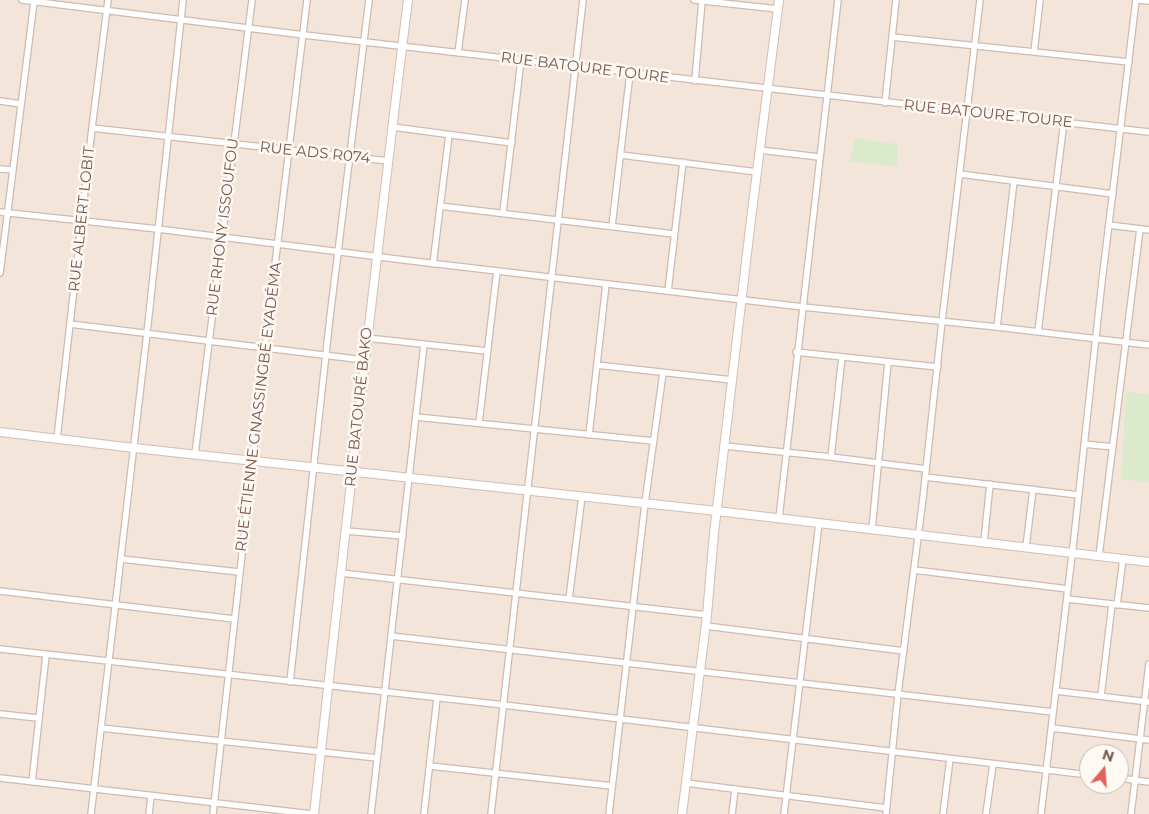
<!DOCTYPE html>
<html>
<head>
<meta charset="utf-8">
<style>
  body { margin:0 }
  #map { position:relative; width:1149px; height:814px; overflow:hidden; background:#fcf4ed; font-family:Montserrat,sans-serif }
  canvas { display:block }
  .north { position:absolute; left:1079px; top:744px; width:50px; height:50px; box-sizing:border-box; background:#fef9f3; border:1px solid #c8b9b1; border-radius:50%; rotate:18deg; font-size:14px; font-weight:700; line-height:20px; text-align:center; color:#78584f }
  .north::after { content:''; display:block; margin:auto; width:18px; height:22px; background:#e06558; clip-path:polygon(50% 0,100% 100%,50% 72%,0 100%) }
</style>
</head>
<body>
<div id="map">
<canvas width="1149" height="814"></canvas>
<div class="north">N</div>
</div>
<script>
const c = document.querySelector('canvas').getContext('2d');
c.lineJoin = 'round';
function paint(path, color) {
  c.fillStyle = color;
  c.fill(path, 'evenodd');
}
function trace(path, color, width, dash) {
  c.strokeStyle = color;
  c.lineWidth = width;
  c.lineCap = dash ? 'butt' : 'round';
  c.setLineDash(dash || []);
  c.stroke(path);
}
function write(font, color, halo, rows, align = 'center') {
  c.font = font + ' Montserrat,sans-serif';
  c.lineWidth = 5;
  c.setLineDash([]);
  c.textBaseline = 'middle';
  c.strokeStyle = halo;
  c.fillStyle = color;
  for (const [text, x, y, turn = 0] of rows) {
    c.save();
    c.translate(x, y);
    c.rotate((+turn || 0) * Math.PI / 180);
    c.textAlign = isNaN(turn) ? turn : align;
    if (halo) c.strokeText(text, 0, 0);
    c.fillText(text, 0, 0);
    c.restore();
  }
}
paint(new Path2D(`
  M0 0H1149V814H0ZM1089 754H1119V784H1089Z`), '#f4e5db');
paint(new Path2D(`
  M855 138 897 144V167L850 161Z
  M1126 392 1149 394V482L1121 479Z`), '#dbeaca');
const street = new Path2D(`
  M22 0 304 35 1149 132
  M694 0 778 9
  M1138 0 1149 1
  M892 37 1129 62
  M1034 52 1040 0
  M458 53 465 0
  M695 81 702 1
  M0 101 21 104
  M885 103 896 0
  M393 127 512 143
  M92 128 389 161
  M760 150 819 157
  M621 155 757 172
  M0 169 13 170
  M960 174 1113 194
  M440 206 674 234
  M0 212 158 229 404 260 803 307 997 327 1149 345
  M503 212 521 60
  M1109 225 1149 230
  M612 226 630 73
  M433 264 449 135
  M0 273 34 2
  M668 291 683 162
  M70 324 364 360
  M997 327 1014 181
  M1038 332 1064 121
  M367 338 487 351
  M796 352 938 367
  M597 365 732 380
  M416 417 653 441
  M479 423 497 271
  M589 435 606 284
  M57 439 92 128 108 0
  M1084 444 1113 447
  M725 446 831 457 926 469
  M195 454 252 0
  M831 457 842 357
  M925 477 1079 495
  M779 518 838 0
  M872 529 888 362
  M346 531 403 536
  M984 542 990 484
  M1026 547 1033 489
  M1099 556 1140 229
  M121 559 239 572
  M914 570 1068 589
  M341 573 707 615
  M0 591 234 619
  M569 599 582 496
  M1067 599 1149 608
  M1117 605 1123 559
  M706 626 904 651
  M391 636 1053 712
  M0 649 504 705 1089 775
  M290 682 330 317 369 0
  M1056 691 1149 702
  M1101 696 1112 604
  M0 714 38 718
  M101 728 377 758
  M1052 728 1149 740
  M430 766 612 786
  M0 778 312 814
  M1119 778 1149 782
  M32 782 46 655
  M686 783 886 808
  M91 814 147 333 183 0
  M149 814 151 796
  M213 814 265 348 307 0
  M371 814 424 344
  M424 814 437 698
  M491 814 583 0
  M609 814 645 503 663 373
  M732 814 735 789
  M784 814 819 523
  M886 814 898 694 923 498 942 321 980 0
  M943 814 950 759
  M986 814 993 764
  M1041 814 1074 538 1102 281 1136 0
  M1131 814 1149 664`);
const secondary = new Path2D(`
  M0 432 134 448 717 511 1149 562
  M314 814C344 543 374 271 408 0
  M682 814 707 615 714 533 752 211 779 0`);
trace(street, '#cfbab1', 8);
trace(secondary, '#d4bdb1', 10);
trace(street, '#fff', 5.5);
trace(secondary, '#fff', 8);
write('15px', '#78584f', '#fef9f3', [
  ["RUE BATOURE TOURE",585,68,7],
  ["RUE BATOURE TOURE",988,114,6],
  ["RUE ADS R074",315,153,6],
  ["RUE ALBERT LOBIT",82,219,-84],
  ["RUE RHONY ISSOUFOU",223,227,-83],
  ["RUE ÉTIENNE GNASSINGBÉ EYADÉMA",259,407,-83],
  ["RUE BATOURÉ BAKO",359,407,-84]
]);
</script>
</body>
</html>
